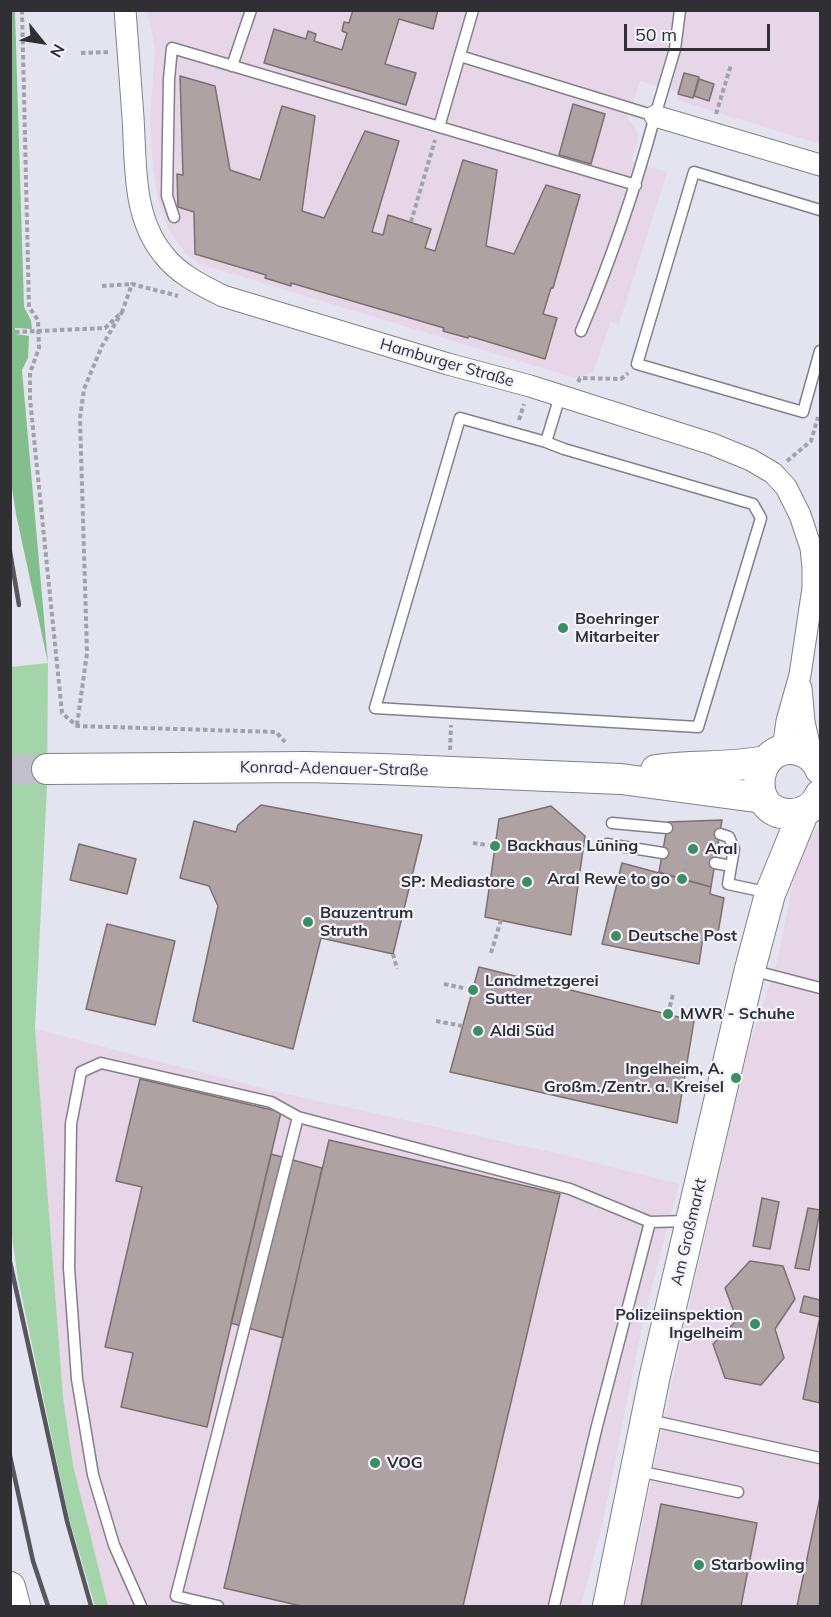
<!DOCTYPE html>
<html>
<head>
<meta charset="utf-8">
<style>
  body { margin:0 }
  #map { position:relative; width:831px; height:1617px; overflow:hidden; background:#e4e4f0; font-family:Mulish,sans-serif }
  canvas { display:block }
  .frame { position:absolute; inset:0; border:12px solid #303034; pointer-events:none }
  .north { position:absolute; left:12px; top:12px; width:60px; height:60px; -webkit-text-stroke:4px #f2f2fd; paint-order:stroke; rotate:120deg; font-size:16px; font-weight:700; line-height:24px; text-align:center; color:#303034 }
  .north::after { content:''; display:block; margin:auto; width:21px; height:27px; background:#303034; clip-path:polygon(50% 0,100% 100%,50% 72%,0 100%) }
  .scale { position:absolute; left:624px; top:24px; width:146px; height:27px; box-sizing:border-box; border:3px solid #303034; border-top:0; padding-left:8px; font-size:18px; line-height:21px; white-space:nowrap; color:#303034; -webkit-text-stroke:4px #f2f2fd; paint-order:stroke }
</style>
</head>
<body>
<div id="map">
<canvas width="831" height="1617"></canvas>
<div class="frame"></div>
<div class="north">N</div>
<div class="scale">50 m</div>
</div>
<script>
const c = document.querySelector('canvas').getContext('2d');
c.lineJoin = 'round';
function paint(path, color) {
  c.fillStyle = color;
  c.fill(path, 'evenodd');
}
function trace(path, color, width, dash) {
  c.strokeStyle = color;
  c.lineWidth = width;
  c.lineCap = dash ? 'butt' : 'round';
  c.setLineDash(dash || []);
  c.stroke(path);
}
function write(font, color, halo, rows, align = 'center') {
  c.font = font + ' Mulish,sans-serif';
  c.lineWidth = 4.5;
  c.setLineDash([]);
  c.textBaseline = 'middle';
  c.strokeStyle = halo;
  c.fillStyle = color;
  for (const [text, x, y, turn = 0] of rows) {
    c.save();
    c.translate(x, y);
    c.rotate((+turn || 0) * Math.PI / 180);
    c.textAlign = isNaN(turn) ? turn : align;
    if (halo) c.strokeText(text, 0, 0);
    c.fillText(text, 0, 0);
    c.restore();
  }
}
paint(new Path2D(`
  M147 11H820V144L677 100 678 92 640 81 628 119 634 126 638 134V140L631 161 667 172 619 324 611 322 593 372 575 378 200 264 185 253 168 229 159 204 153 170 150 123 155 48Z
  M820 825V1606H625L670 1392 745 1058 777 962 798 859 807 839Z
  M35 1029 273 1091 564 1155 679 1184 644 1317 602 1526 581 1606H108L73 1465 63 1397Z`), '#e6d6e7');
paint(new Path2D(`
  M48 663 47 787 35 1029 63 1397 73 1465 108 1606H95L69 1518 18 1279 11 1229 10 667Z`), '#a4d4aa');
paint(new Path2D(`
  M10 11H15L24 307 31 320 32 329 15 328V334L29 336 28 358 22 370 48 663 16 514 11 482Z`), '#83bf8c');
const building = new Path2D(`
  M353 10H438L433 29 399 19 385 64 416 73 406 105 264 63 274 29 306 39 308 31 316 34 314 41 342 50 347 33 342 31 344 22 349 23Z
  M684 73 699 77 693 98 678 94Z
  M180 76 215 86 230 170 260 180 282 106 315 116 302 211 324 218 365 131 399 141 372 232 383 235 388 215 431 229 425 248 435 251 463 160 497 170 486 246 514 254 546 185 580 195 553 288H551L543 314 557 318 545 359 469 336 468 338 443 331 444 328 291 283V286L265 278 266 275 195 254 194 212 178 207 177 174 183 175Z
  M699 79 714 84 709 101 694 96Z
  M573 104 605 114 591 164 559 155Z
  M261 805 422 835 393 954 321 938 293 1049 193 1021 218 906 209 886 180 878 194 821 236 832 238 825Z
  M551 806 585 836 571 935 485 917 499 819Z
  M722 820 711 887 659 872 668 822Z
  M79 844 136 859 127 894 70 880Z
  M622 863 711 887 710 894 724 898 718 933 704 930 699 964 602 944Z
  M107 924 175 941 155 1025 86 1009Z
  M479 967 694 1021 677 1123 450 1072Z
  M140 1079 281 1112 207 1427 121 1407 133 1353 105 1347 142 1187 116 1181Z
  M329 1140 560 1194 463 1606H301L224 1588Z
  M271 1154 322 1168 283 1338 231 1323Z
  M762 1198 779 1202 770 1249 753 1246Z
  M808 1208 820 1210 809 1270 795 1268Z
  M750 1261 783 1266 795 1299 775 1329 784 1358 761 1385 725 1378 713 1344 737 1320 725 1288Z
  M804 1296 820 1300V1403L803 1399 820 1317 800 1312Z
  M820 1497V1606H797Z
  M661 1504 757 1523 741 1606H641Z`);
paint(building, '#afa2a2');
trace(building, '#7c706f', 1.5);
trace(new Path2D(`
  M10 770 47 769`), '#c0c0ca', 30, [30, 15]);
const service = new Path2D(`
  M460 56 655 116C635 190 611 260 581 331
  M232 66 251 10
  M655 116 675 49 680 10
  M439 127 473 10
  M820 210 694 172 637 364 803 412 820 351
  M174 217 167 196 169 79 172 48 636 185
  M460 418 546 442 564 449 753 504 761 518 698 727 375 708Z
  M546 442 560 396
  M612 823 667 828
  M720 834 729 837 734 849 728 884 770 893
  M607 844 663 853
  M715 863 731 866
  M751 970 820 988
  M649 1420 820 1458
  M638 1471 738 1492
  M141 1606 114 1545 93 1475 77 1379 69 1268 71 1124 81 1072 101 1063 271 1102 298 1117
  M218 1606 176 1596 298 1117 570 1189 650 1222 689 1221
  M554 1606 597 1426 650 1222`);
const minor = new Path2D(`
  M125 10C128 46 130 81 133 117 136 162 132 216 163 254 178 274 201 285 223 296L448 364 530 386 712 444 751 460 773 473 786 487 800 515 811 548 813 567V588L800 675 787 721 783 750
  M655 116 820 165
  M801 688 804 722 812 757`);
const secondary = new Path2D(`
  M47 769 306 767 381 769 621 779 763 798
  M820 769C817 760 810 754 801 751 754 736 742 815 791 814 804 814 815 806 820 795
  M656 770C692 764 729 769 765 761
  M10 1587 15 1606
  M608 1606 655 1375 750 969 770 894 804 811`);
trace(service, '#80808a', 13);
trace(minor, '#80808a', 23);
trace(secondary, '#80808a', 32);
trace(new Path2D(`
  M22 10 29 307 38 320 39 348 30 373V399L62 713 77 726 276 732 285 742
  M81 53 109 52
  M716 114 731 65
  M411 222 435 140
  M102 286 132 284
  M15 332 105 328 122 312 132 284 178 296
  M578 382 580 378 621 379 628 373
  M519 420 524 404
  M787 461 811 441 818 417
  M77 725 87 653 80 418 84 389 102 346 122 312
  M450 750 451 725
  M473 843 495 846
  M682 879 688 858
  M491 953 501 920
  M393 954 397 969
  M444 984 473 990
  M668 1014 673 994
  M436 1021 463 1026`), '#a1a1aa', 4, [4.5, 3]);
trace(service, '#fff', 10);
trace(minor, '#fff', 21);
trace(secondary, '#fff', 30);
trace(new Path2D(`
  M10 552 19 605
  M10 1262 67 1521 91 1606
  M10 1456 33 1561 48 1606`), '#56565c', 4.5);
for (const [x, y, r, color] of [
  [563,628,6,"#3a8e60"],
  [495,846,6,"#3a8e60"],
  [693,849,6,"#3a8e60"],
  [682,879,6,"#3a8e60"],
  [527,882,6,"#3a8e60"],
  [308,922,6,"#3a8e60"],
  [616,936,6,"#3a8e60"],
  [473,990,6,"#3a8e60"],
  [668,1014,6,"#3a8e60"],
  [478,1031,6,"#3a8e60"],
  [736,1078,6,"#3a8e60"],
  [755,1324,6,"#3a8e60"],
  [375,1463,6,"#3a8e60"],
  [699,1565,6,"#3a8e60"]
]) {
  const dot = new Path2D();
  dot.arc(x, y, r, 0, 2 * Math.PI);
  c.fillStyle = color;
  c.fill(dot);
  trace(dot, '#f2f2fd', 2);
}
write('16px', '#303034', '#f2f2fd', [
  ["Hamburger Straße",447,363,16],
  ["Konrad-Adenauer-Straße",334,769,1],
  ["Am Großmarkt",689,1232,-77]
]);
write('bold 16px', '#303034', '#f2f2fd', [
  ["Boehringer",575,619],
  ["Mitarbeiter",575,637],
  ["Backhaus Lüning",507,846],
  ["Aral",705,849],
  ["Aral Rewe to go",670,879,"right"],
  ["SP: Mediastore",515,882,"right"],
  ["Bauzentrum",320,913],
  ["Struth",320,931],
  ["Deutsche Post",628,936],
  ["Landmetzgerei",485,981],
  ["Sutter",485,999],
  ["MWR - Schuhe",680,1014],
  ["Aldi Süd",490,1031],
  ["Ingelheim, A.",724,1069,"right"],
  ["Großm./Zentr. a. Kreisel",724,1087,"right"],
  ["Polizeiinspektion",743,1315,"right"],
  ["Ingelheim",743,1333,"right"],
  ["VOG",387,1463],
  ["Starbowling",711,1565]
], 'left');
</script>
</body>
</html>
